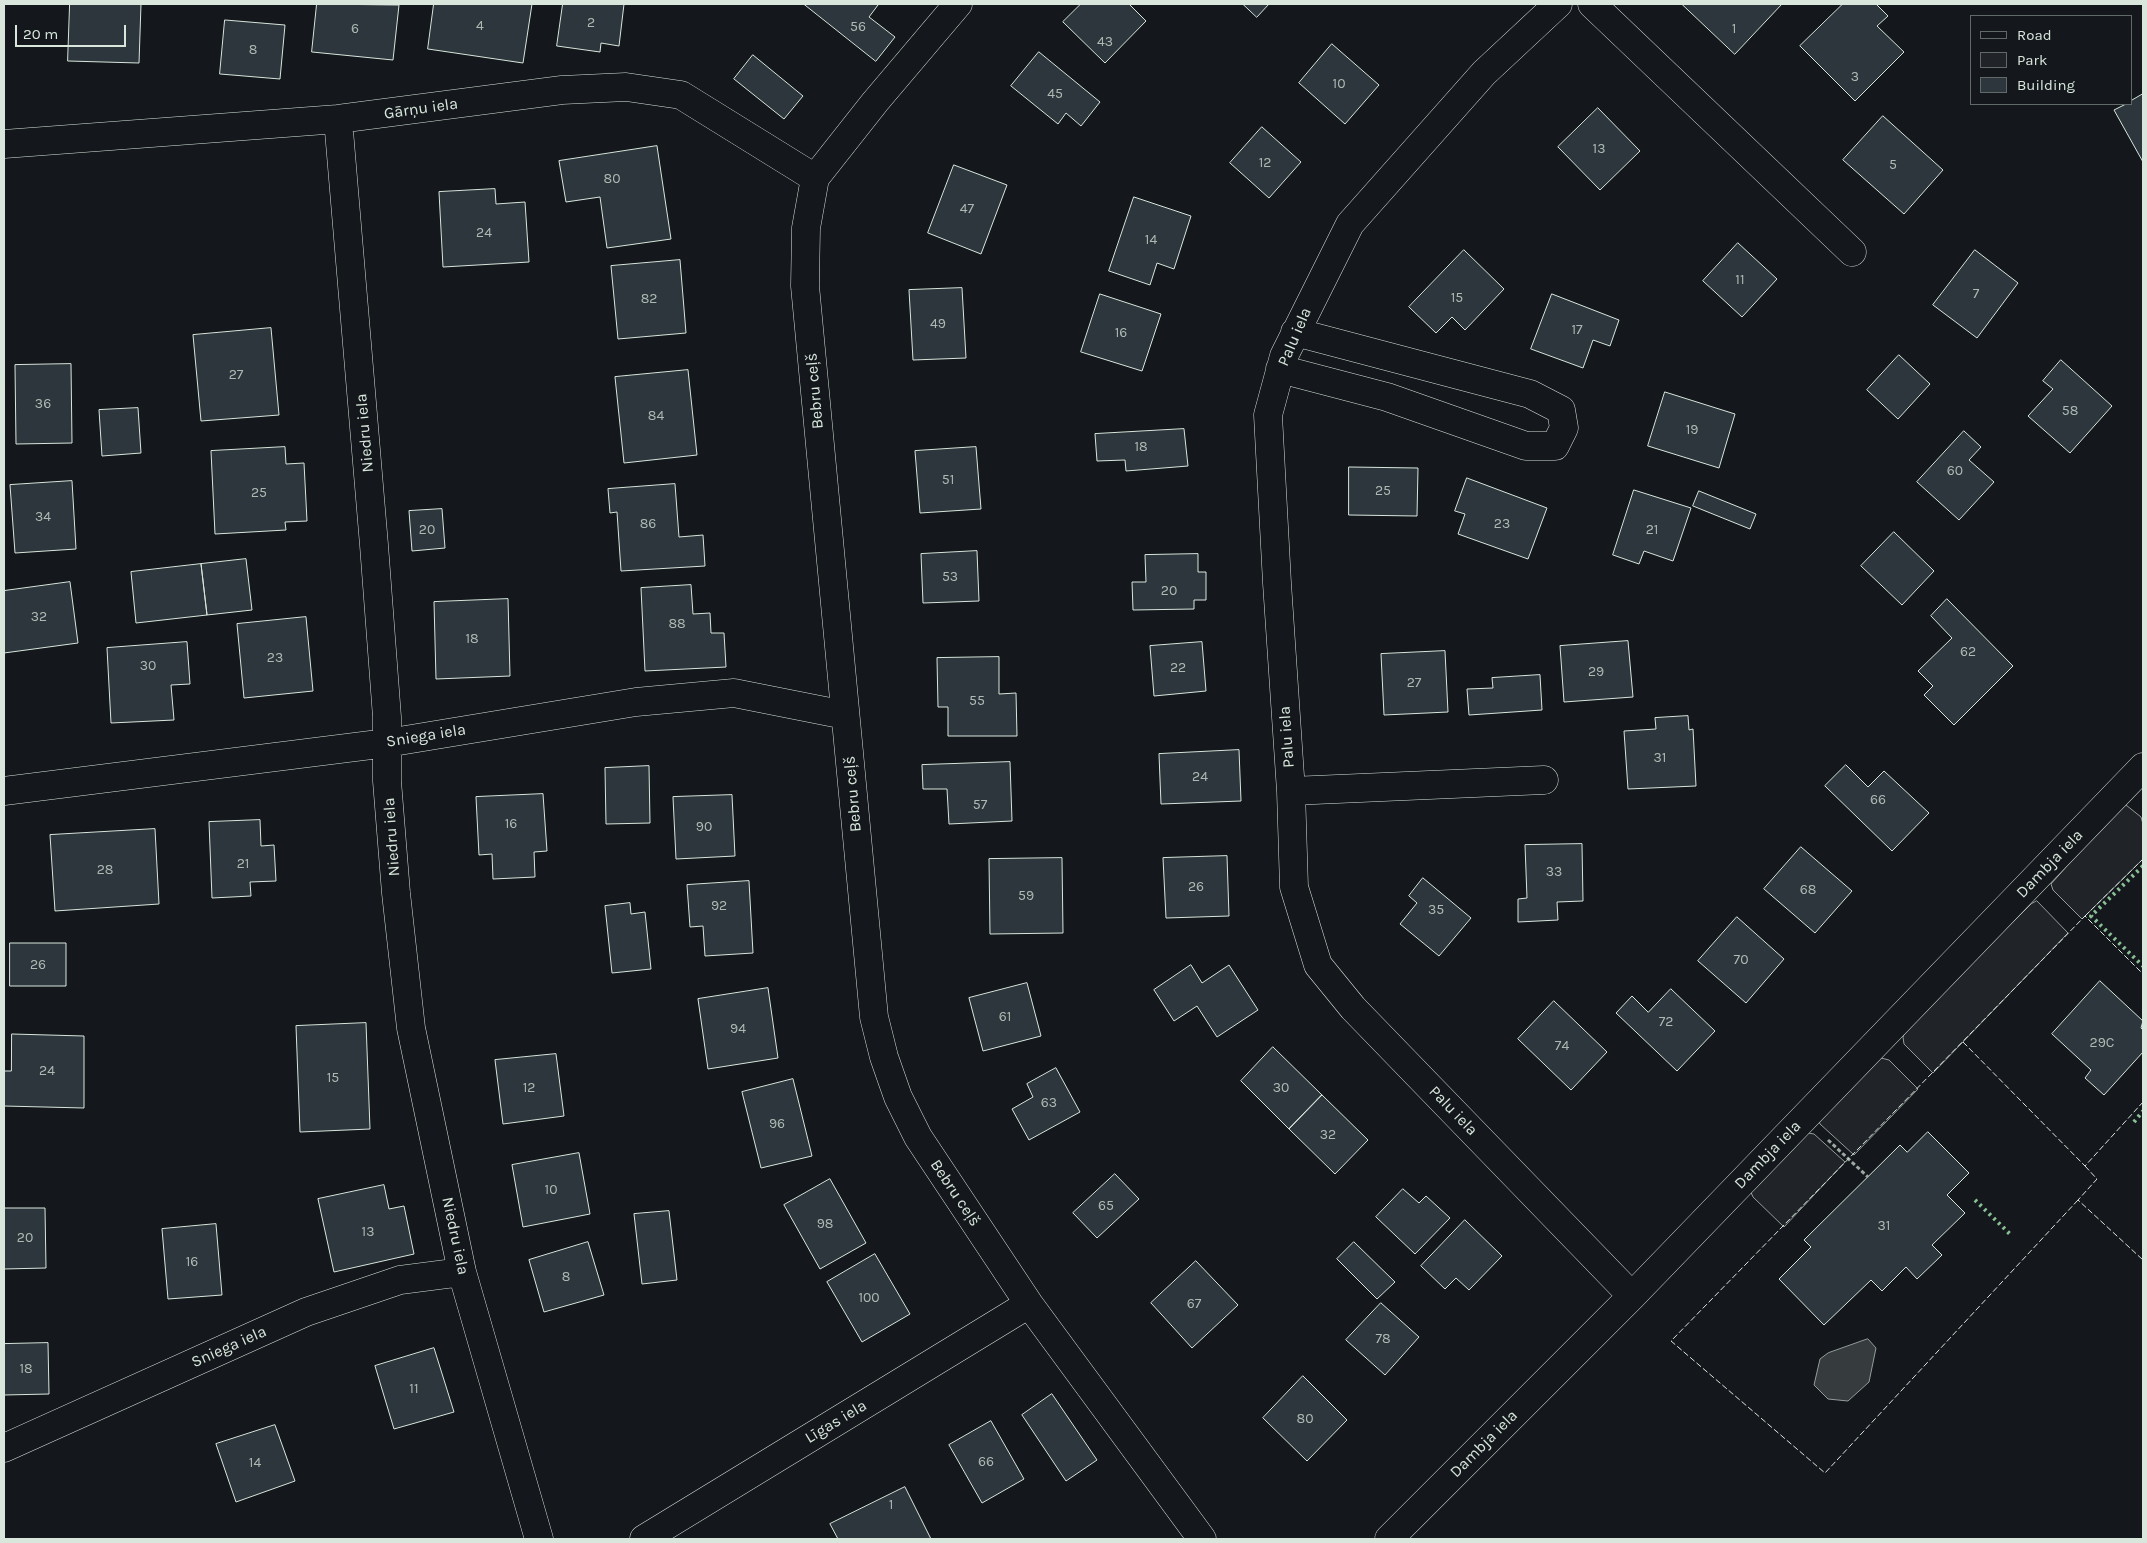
<!DOCTYPE html>
<html>
<head>
<meta charset="utf-8">
<style>
  body { margin:0 }
  #map { position:relative; width:2147px; height:1543px; overflow:hidden; background:#14181c; font-family:Karla,sans-serif }
  canvas { display:block }
  .frame { position:absolute; inset:0; border:5px solid #d8e6dc; pointer-events:none }
  .legend { position:absolute; left:1970px; top:15px; width:162px; height:90px; box-sizing:border-box; background:#14181c; border:1px solid #626a69; margin:0; padding:6px 9px; list-style:none; font-size:15px; color:#d8e6dc }
  .legend li { display:flex; align-items:center; gap:10px; height:25px }
  .legend b { width:25px; border:1px solid #626a69 }
  .scale { position:absolute; left:15px; top:25px; width:111px; height:22px; box-sizing:border-box; border:2px solid #d8e6dc; border-top:0; padding-left:6px; font-size:15px; line-height:18px; white-space:nowrap; color:#d8e6dc; -webkit-text-stroke:4px #14181c; paint-order:stroke }
</style>
</head>
<body>
<div id="map">
<canvas width="2147" height="1543"></canvas>
<div class="frame"></div>
<ul class="legend">
<li><b style="height:6px;background:#14181c"></b>Road</li>
<li><b style="height:14px;background:#202428"></b>Park</li>
<li><b style="height:14px;background:#2c363c"></b>Building</li>
</ul>
<div class="scale">20 m</div>
</div>
<script>
const c = document.querySelector('canvas').getContext('2d');
c.lineJoin = 'round';
function paint(path, color) {
  c.fillStyle = color;
  c.fill(path, 'evenodd');
}
function trace(path, color, width, dash) {
  c.strokeStyle = color;
  c.lineWidth = width;
  c.lineCap = dash ? 'butt' : 'round';
  c.setLineDash(dash || []);
  c.stroke(path);
}
function write(font, color, halo, rows, align = 'center') {
  c.font = font + ' Karla,sans-serif';
  c.lineWidth = 4;
  c.setLineDash([]);
  c.textBaseline = 'middle';
  c.strokeStyle = halo;
  c.fillStyle = color;
  for (const [text, x, y, turn = 0] of rows) {
    c.save();
    c.translate(x, y);
    c.rotate((+turn || 0) * Math.PI / 180);
    c.textAlign = isNaN(turn) ? turn : align;
    if (halo) c.strokeText(text, 0, 0);
    c.fillText(text, 0, 0);
    c.restore();
  }
}
const green = new Path2D(`
  M2126 805 2141 817 2143 824V859L2082 919 2053 890 2051 884 2120 806Z
  M2037 901 2068 933 1933 1073 1904 1044 1903 1037 1906 1029 2031 904Z
  M1881 1058 1889 1060 1918 1089 1854 1155 1820 1124 1818 1118Z
  M1808 1133 1814 1134 1845 1162 1784 1227 1753 1197 1750 1190Z`);
paint(green, '#202428');
trace(green, '#939e99', 1);
const water = new Path2D(`
  M1868 1339 1876 1348 1869 1382 1848 1401 1828 1399 1814 1385 1820 1359 1828 1353Z`);
paint(water, '#363b3e');
trace(water, '#939e99', 1);
const building = new Path2D(`
  M70 4H141L139 63 68 61Z
  M317 4 399 5 393 60 312 52Z
  M434 4H532L523 63 428 49Z
  M563 4H624L619 46 601 43 600 52 557 46Z
  M804 4H876L878 5 869 17 895 37 876 61Z
  M1081 4H1129L1146 21 1105 63 1063 22Z
  M1243 4H1269L1257 17Z
  M1682 4H1782L1735 54Z
  M1843 4H1876L1888 16 1877 26 1904 52 1855 101 1800 46Z
  M225 20 285 25 280 79 220 74Z
  M1332 44 1379 85 1345 124 1299 83Z
  M1039 52 1100 102 1081 126 1066 113 1058 124 1011 86Z
  M753 55 803 96 784 119 734 79Z
  M2143 94V162L2114 110 2126 104H2131V101Z
  M1598 108 1640 151 1600 190 1558 147Z
  M1883 116 1943 170 1904 214 1843 160Z
  M1262 127 1301 162 1269 198 1230 163Z
  M657 146 671 239 607 248 600 197 566 202 559 161Z
  M954 165 1007 185 981 254 928 233Z
  M495 189 496 204 525 202 529 262 443 267 439 192Z
  M1134 197 1191 216 1174 269 1157 263 1150 285 1109 271Z
  M1738 243 1777 279 1742 317 1703 281Z
  M1464 250 1504 289 1465 330 1452 317 1436 333 1409 307Z
  M1975 250 2018 283 1977 338 1933 305Z
  M680 260 686 333 618 339 611 266Z
  M962 288 966 358 913 360 909 290Z
  M1100 294 1161 314 1142 371 1081 352Z
  M1552 294 1619 320 1610 346 1593 340 1583 368 1531 349Z
  M271 328 279 415 201 421 193 335Z
  M1899 355 1930 384 1898 419 1867 390Z
  M2061 360 2112 406 2070 453 2028 416 2053 389 2043 381Z
  M71 364 72 443 16 444 15 365Z
  M688 370 697 455 624 463 615 377Z
  M1665 392 1735 414 1719 468 1648 446Z
  M138 408 141 453 102 456 99 410Z
  M1184 429 1188 466 1126 471 1125 460 1097 461 1095 434Z
  M1964 431 1981 447 1969 460 1994 482 1959 520 1917 482Z
  M285 447 286 464 304 463 307 521 285 522 286 530 215 534 211 451Z
  M976 447 981 509 920 513 915 451Z
  M1349 467 1418 468 1417 516 1349 515Z
  M1467 478 1547 508 1528 559 1458 534 1465 514 1455 511Z
  M72 481 76 549 15 553 10 485Z
  M675 484 679 537 703 535 705 566 621 571 617 512 610 513 608 489Z
  M1634 490 1691 508 1673 561 1644 551 1639 564 1613 555Z
  M1699 491 1756 514 1750 529 1693 506Z
  M442 509 445 548 412 551 409 511Z
  M1894 532 1934 571 1902 605 1861 566Z
  M977 551 979 601 923 603 921 554Z
  M1198 554V572H1206V600H1194V609L1133 610 1132 582H1146L1145 555Z
  M246 559 252 610 207 615 201 564Z
  M201 564 207 615 136 623 131 572Z
  M70 582 78 643 4 653V591Z
  M691 585 693 614 710 613 711 633H724L726 667 645 671 641 588Z
  M508 599 510 676 436 679 434 602Z
  M1947 599 2013 666 1954 725 1924 695 1933 686 1918 671 1952 638 1931 616Z
  M306 617 313 691 244 698 237 624Z
  M1628 641 1633 697 1564 702 1560 646Z
  M187 642 190 684 171 685 174 720 111 723 107 648Z
  M1202 642 1206 691 1154 696 1150 646Z
  M1445 651 1448 712 1384 715 1381 654Z
  M999 657V694L1016 693 1017 736H948V707H938L937 658Z
  M1540 675 1542 710 1469 715 1467 689 1493 688 1492 678Z
  M1688 716 1689 730 1693 729 1696 786 1628 789 1624 731 1656 729 1655 718Z
  M1239 750 1241 801 1161 804 1159 754Z
  M1010 762 1012 821 949 824 947 789H923L922 765Z
  M1846 765 1868 787 1884 771 1929 813 1892 851 1825 786Z
  M649 766 650 823 606 824 605 768Z
  M543 794 547 851 534 852 535 877 493 879 492 854 479 855 476 797Z
  M732 795 735 856 676 859 673 797Z
  M260 820 261 846 274 845 276 881 250 882 251 896 212 898 209 822Z
  M155 829 159 904 55 911 50 835Z
  M1582 844 1583 901 1557 902 1558 920 1518 922V899L1527 898 1525 845Z
  M1801 847 1852 891 1815 933 1764 889Z
  M1227 856 1229 916 1166 918 1163 858Z
  M1062 858 1063 933 990 934 989 859Z
  M1423 878 1471 918 1439 956 1400 924 1417 903 1409 896Z
  M749 881 753 953 705 956 703 926 690 927 687 885Z
  M630 903 631 914 645 912 651 969 612 973 605 906Z
  M1737 917 1784 959 1746 1003 1698 961Z
  M10 943H66V986H10Z
  M1191 965 1202 983 1229 965 1258 1010 1217 1037 1197 1006 1174 1021 1154 990Z
  M2100 981 2143 1021 2141 1028 2143 1030V1052L2104 1095 2085 1078 2091 1070 2052 1034Z
  M1027 983 1041 1036 983 1051 969 998Z
  M768 988 778 1058 708 1069 698 999Z
  M1671 989 1715 1031 1677 1071 1616 1013 1632 996 1648 1012Z
  M1554 1001 1607 1052 1571 1090 1518 1039Z
  M366 1023 370 1129 300 1132 296 1026Z
  M12 1034 84 1036V1108L4 1106V1071H11Z
  M1273 1047 1322 1095 1289 1129 1241 1081Z
  M556 1054 564 1116 503 1124 495 1060Z
  M1056 1068 1080 1112 1029 1140 1012 1109 1033 1097 1027 1084Z
  M793 1079 812 1156 761 1168 742 1092Z
  M1322 1095 1368 1140 1335 1174 1289 1129Z
  M1928 1132 1969 1173 1947 1195 1965 1213 1932 1245 1942 1255 1917 1279 1906 1267 1882 1291 1871 1280 1824 1325 1779 1279 1811 1247 1804 1240 1900 1145 1907 1152Z
  M579 1153 590 1214 523 1227 512 1165Z
  M1115 1174 1139 1199 1097 1238 1073 1213Z
  M830 1179 866 1243 820 1269 784 1205Z
  M384 1185 389 1209 404 1206 414 1254 334 1272 318 1199Z
  M1403 1189 1419 1203 1426 1196 1450 1218 1415 1254 1376 1217Z
  M4 1208H45L46 1268 4 1269Z
  M669 1211 677 1280 642 1284 634 1214Z
  M1465 1220 1502 1256 1469 1290 1456 1278 1445 1289 1421 1266Z
  M216 1224 222 1295 168 1299 162 1229Z
  M588 1242 604 1295 544 1312 529 1260Z
  M1354 1242 1395 1282 1377 1299 1337 1259Z
  M875 1254 910 1314 862 1342 827 1282Z
  M1196 1261 1238 1305 1192 1348 1151 1303Z
  M1381 1303 1419 1337 1385 1375 1346 1340Z
  M48 1343 49 1394 4 1395V1344Z
  M434 1348 454 1412 394 1429 375 1366Z
  M1303 1376 1347 1420 1307 1461 1263 1418Z
  M1052 1394 1097 1460 1066 1481 1022 1415Z
  M991 1421 1024 1479 982 1503 949 1445Z
  M275 1425 295 1481 236 1502 216 1444Z
  M905 1487 931 1539H838L830 1524Z`);
paint(building, '#2c363c');
trace(building, '#d8e6dc', 1);
const minor = new Path2D(`
  M958 4 875 102 815 178 806 228 805 286 874 1017 884 1057 898 1097 918 1137 1029 1304 1202 1539
  M1558 4 1484 73 1350 224 1284 356 1268 415 1277 583 1291 791 1294 887 1318 965 1353 1008 1632 1296
  M1592 4 1852 252
  M338 119 374 545 387 717V781L396 893 411 1028 462 1272 539 1539
  M4 144 338 119 562 90 626 87 681 95 815 178
  M1280 369 1387 397 1526 446H1555L1564 428 1561 410 1530 394 1295 332
  M4 791 387 743 636 702 734 693 845 715
  M1291 791 1544 780
  M4 1448 306 1312 400 1280 462 1272
  M644 1539 1029 1304
  M1389 1539 1632 1296 2143 767`);
trace(minor, '#d8e6dc', 29);
trace(new Path2D(`
  M1828 1140 1868 1177`), '#9da8a2', 3, [4, 2.5]);
trace(minor, '#14181c', 28);
trace(new Path2D(`
  M2143 866 2091 916 2143 966
  M2134 1122 2143 1111
  M1975 1200 2011 1235`), '#8ac095', 4, [2.5, 4]);
trace(new Path2D(`
  M2085 916 2143 859
  M1963 1042 2085 1166 2143 1102
  M2085 1166 2097 1179 2078 1200 2143 1260
  M2078 1200 1825 1473 1671 1341 2085 916 2143 974`), '#d8e6dc', 1, [6, 2.5]);
write('14px', '#adbab4', null, [
  ["2",591,23],
  ["4",480,26],
  ["56",858,27],
  ["6",355,29],
  ["1",1734,29],
  ["43",1105,42],
  ["8",253,50],
  ["3",1855,77],
  ["10",1339,84],
  ["45",1055,94],
  ["13",1599,149],
  ["12",1265,163],
  ["5",1893,165],
  ["80",612,179],
  ["47",967,209],
  ["24",484,233],
  ["14",1151,240],
  ["11",1740,280],
  ["7",1976,294],
  ["15",1457,298],
  ["82",649,299],
  ["49",938,324],
  ["17",1577,330],
  ["16",1121,333],
  ["27",236,375],
  ["36",43,404],
  ["58",2070,411],
  ["84",656,416],
  ["19",1692,430],
  ["18",1141,447],
  ["60",1955,471],
  ["51",948,480],
  ["25",1383,491],
  ["25",259,493],
  ["34",43,517],
  ["86",648,524],
  ["23",1502,524],
  ["20",427,530],
  ["21",1652,530],
  ["53",950,577],
  ["20",1169,591],
  ["32",39,617],
  ["88",677,624],
  ["18",472,639],
  ["62",1968,652],
  ["23",275,658],
  ["30",148,666],
  ["22",1178,668],
  ["29",1596,672],
  ["27",1414,683],
  ["55",977,701],
  ["31",1660,758],
  ["24",1200,777],
  ["66",1878,800],
  ["57",980,805],
  ["16",511,824],
  ["90",704,827],
  ["21",243,864],
  ["28",105,870],
  ["33",1554,872],
  ["26",1196,887],
  ["68",1808,890],
  ["59",1026,896],
  ["92",719,906],
  ["35",1436,910],
  ["70",1741,960],
  ["26",38,965],
  ["61",1005,1017],
  ["72",1666,1022],
  ["94",738,1029],
  ["29C",2102,1043],
  ["74",1562,1046],
  ["24",47,1071],
  ["15",333,1078],
  ["12",529,1088],
  ["30",1281,1088],
  ["63",1049,1103],
  ["96",777,1124],
  ["32",1328,1135],
  ["10",551,1190],
  ["65",1106,1206],
  ["98",825,1224],
  ["31",1884,1226],
  ["13",368,1232],
  ["20",25,1238],
  ["16",192,1262],
  ["8",566,1277],
  ["100",869,1298],
  ["67",1194,1304],
  ["78",1383,1339],
  ["18",26,1369],
  ["11",414,1389],
  ["80",1305,1419],
  ["66",986,1462],
  ["14",255,1463],
  ["1",891,1505]
]);
write('16px', '#d8e6dc', '#14181c', [
  ["Gārņu iela",421,109,-8],
  ["Palu iela",1295,337,-67],
  ["Bebru ceļš",815,391,-95],
  ["Niedru iela",365,433,-95],
  ["Sniega iela",426,736,-9],
  ["Palu iela",1287,737,-94],
  ["Bebru ceļš",853,794,-95],
  ["Niedru iela",392,837,-94],
  ["Dambja iela",2050,864,-46],
  ["Palu iela",1453,1111,46],
  ["Dambja iela",1768,1155,-46],
  ["Bebru ceļš",955,1193,56],
  ["Niedru iela",455,1236,78],
  ["Sniega iela",229,1347,-24],
  ["Līgas iela",836,1422,-31],
  ["Dambja iela",1484,1444,-45]
]);
</script>
</body>
</html>
